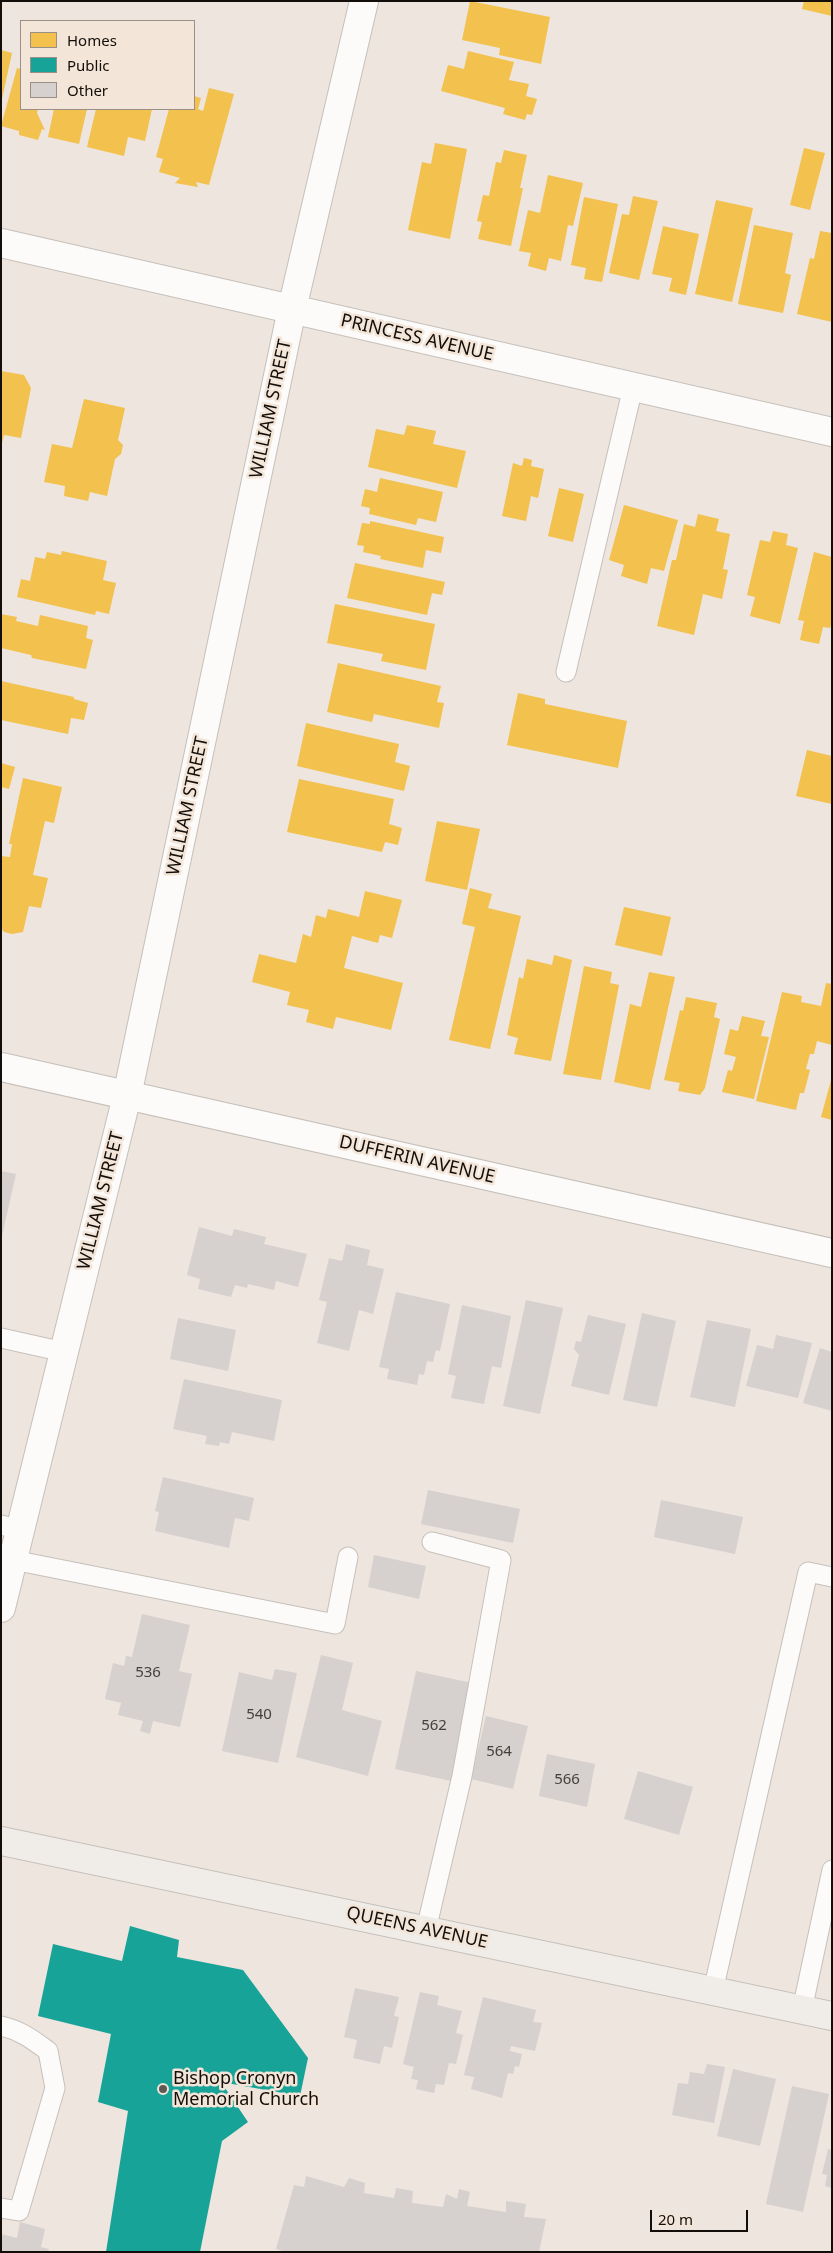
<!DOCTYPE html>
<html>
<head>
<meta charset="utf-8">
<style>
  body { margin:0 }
  #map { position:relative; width:833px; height:2253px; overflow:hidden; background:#ede5de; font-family:"Noto Sans",sans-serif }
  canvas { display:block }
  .frame { position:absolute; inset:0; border:2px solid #130e0a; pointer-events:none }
  .legend { position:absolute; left:20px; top:20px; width:175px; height:90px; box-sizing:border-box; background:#f3e5d8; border:1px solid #998f86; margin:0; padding:6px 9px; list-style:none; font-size:15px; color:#130e0a }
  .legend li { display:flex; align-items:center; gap:10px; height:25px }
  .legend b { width:25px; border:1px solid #998f86 }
  .scale { position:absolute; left:650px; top:2210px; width:98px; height:22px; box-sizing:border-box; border:2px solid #130e0a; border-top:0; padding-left:6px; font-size:15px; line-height:18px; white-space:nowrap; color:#130e0a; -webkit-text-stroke:4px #f3e5d8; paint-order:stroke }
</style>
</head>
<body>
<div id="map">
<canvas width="833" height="2253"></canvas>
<div class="frame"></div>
<ul class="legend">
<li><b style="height:14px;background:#f2c14e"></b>Homes</li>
<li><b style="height:14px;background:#17a398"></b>Public</li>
<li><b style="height:14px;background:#d6d0cf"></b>Other</li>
</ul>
<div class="scale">20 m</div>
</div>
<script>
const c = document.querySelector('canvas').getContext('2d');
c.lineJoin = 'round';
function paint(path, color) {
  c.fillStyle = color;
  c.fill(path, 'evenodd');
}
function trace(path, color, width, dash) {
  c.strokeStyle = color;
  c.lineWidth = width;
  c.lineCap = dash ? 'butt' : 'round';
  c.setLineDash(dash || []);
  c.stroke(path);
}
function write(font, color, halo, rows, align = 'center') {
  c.font = font + ' "Noto Sans",sans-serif';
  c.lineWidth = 5;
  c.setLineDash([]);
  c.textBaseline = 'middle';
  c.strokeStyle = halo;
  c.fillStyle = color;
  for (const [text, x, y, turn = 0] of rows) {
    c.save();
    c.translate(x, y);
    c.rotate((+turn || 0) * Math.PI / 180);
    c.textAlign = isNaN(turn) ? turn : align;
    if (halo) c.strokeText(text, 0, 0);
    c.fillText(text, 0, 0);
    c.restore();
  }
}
paint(new Path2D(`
  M470 1 550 17 541 64 499 55 500 48 462 40Z
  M804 1H832V16L802 9Z
  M1 50 12 53 2 99H1Z
  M468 51 514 62 509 80 529 84 526 96 537 99 532 115 527 114 525 120 503 114 505 108 441 91 448 65 464 69Z
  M17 68 21 69V109H38L37 113 45 130 42 129 38 140 19 135V131L1 126Z
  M209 88 234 94 209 185 196 182 198 187 175 183 180 178 159 172 163 159 156 157 169 109H194V96L201 98 198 109 203 111Z
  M54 109H87L79 144 48 137Z
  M96 109H152L145 141 128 137 124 156 87 147Z
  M435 143 467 149 450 239 408 230 422 162 431 164Z
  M804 148 825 153 810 210 790 205Z
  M504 150 527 155 520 188H523L511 246 478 239 482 222 477 221 483 195 489 196 496 162 501 163Z
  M548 175 583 183 573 226 568 225 561 261 549 258 546 271 528 266 531 253 519 251 528 210 540 213Z
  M633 196 658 201 639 280 609 273 622 214 629 215Z
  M584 197 618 204 602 282 584 279 586 268 571 265Z
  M716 200 753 208 732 302 695 294Z
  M754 225 793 233 785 273 791 275 783 313 738 304Z
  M663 226 699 234 686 295 669 291 672 278 652 274Z
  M820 231 832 233V322L797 314 810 258 814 259Z
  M1 371 24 375 31 388 21 438 4 435 2 443Z
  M84 399 125 408 118 440 123 445 121 454 115 459 107 496 90 492 88 501 64 496 65 486 44 482 52 444 72 448Z
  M407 425 436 431 433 444 466 451 457 488 368 467 376 429 404 435Z
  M524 458 532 460 531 466 544 469 538 498 531 496 526 521 502 516 513 463 522 466Z
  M380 478 443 492 436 522 418 518 416 525 369 514 370 508 361 506 365 489 377 492Z
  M559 488 584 494 573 542 548 536Z
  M624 505 678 520 664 571 651 568 647 584 621 576 624 565 609 560Z
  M698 514 719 519 716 531 730 534 723 569 728 570 722 599 703 594 694 635 657 626 672 560H676L684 524 695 527Z
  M370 521 444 537 441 553 426 550 423 568 380 559 381 556 363 552 364 546 357 545 362 523 370 524Z
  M773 531 788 534 786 545 798 548 780 624 750 616 755 597 747 595 760 540 770 542Z
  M62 551 107 561 103 580 116 583 109 614 96 611 95 615 17 597 21 579 30 581 35 557 45 559 47 552 61 555Z
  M814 552 832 557V621L830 628 823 627 819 644 800 640 804 621 798 620Z
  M355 563 445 582 442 595 432 593 427 615 347 598Z
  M335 604 435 624 426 670 381 661 383 654 327 643Z
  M1 614 17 617 16 621 38 626 40 615 88 626 86 638 93 640 86 669 32 658 31 655 1 648Z
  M338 663 441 686 437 702 444 703 439 728 374 714 372 722 327 712Z
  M1 681 74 697V699L88 703 84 720 71 718 68 734 1 720Z
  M518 693 545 699V704L627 721 618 768 507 745Z
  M306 723 399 744 395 762 410 766 404 791 297 766Z
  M807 750 832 756V804L796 796Z
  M1 763 15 767 9 789 1 787Z
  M23 778 62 787 54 823 45 821 33 875 48 878 41 908 29 906 23 932 12 934 4 932 1 928V856L10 857 12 844H9Z
  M299 779 394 799 389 824 402 828 398 845 385 842 382 852 287 832Z
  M437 821 480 829 467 890 425 881Z
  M470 888 492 894 488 908 521 916 490 1049 449 1040 475 927 462 924Z
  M365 891 402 900 392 938 380 935 378 943 352 936 344 968 403 983 391 1030 336 1017 333 1029 306 1022 309 1010 287 1005 290 992 252 982 259 954 296 963 303 934 311 937 316 915 326 918 328 909 359 917Z
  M624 907 671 917 662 956 615 945Z
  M554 955 572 960 551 1061 514 1054 518 1038 507 1035 519 977 523 979 527 959 552 965Z
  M584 966 612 972 610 983 619 985 601 1080 563 1074Z
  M649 972 675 977 650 1090 614 1082 630 1004 641 1007Z
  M826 983 832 984V1045L817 1041 814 1054H810L806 1069 810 1070 804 1093H800L796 1110 756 1101 782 992 802 996 801 1002 821 1006Z
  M686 997 717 1003 714 1017 720 1019 705 1088 700 1095 678 1091 680 1083 664 1080 680 1010 683 1011Z
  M742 1016 765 1021 761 1036 769 1037 754 1099 722 1092 728 1070 732 1071 736 1057 724 1054 730 1029 738 1031Z
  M831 1080H832V1120L821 1117Z`), '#f2c14e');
paint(new Path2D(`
  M130 1926 179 1940 177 1957 243 1970 308 2058 300 2096 221 2082 248 2122 222 2141 200 2252H106L128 2111 98 2102 111 2034 38 2016 53 1944 122 1961Z`), '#17a398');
paint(new Path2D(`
  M1 1171 16 1174 2 1236H1Z
  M199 1227 232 1236 234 1229 266 1237 264 1244 307 1254 298 1287 276 1281 274 1290 248 1284 247 1288 235 1285 231 1297 198 1289 200 1279 187 1275Z
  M346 1244 370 1250 367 1265 384 1269 373 1314 359 1310 349 1351 317 1343 327 1302 319 1300 329 1258 342 1261Z
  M396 1292 450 1304 440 1351 436 1350 433 1362 427 1361 424 1375 419 1374 417 1385 387 1379 389 1369 379 1367Z
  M526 1300 563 1308 540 1414 503 1406Z
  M462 1305 511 1316 501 1368 492 1366 484 1404 451 1398 456 1376 448 1374Z
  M642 1313 676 1321 657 1407 623 1400Z
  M588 1315 626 1324 609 1395 571 1386 579 1355 574 1349 576 1341 581 1342Z
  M178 1318 236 1330 228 1371 170 1359Z
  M707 1320 751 1329 735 1407 690 1397Z
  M776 1335 812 1343 798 1398 746 1386 757 1345 773 1349Z
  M820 1348 832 1352V1411L803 1403Z
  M184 1379 282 1400 274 1441 232 1432 229 1444 220 1442 219 1446 205 1444 207 1436 173 1429Z
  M163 1477 254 1498 249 1521 235 1518 229 1548 155 1531 159 1512 155 1511Z
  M428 1490 520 1509 513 1543 421 1524Z
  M661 1500 743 1517 735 1554 654 1537Z
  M374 1555 426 1566 419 1599 368 1587Z
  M142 1614 190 1625 179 1671 192 1674 180 1727 153 1721 150 1734 140 1731 143 1721 118 1715 121 1703 105 1699 113 1663 124 1666 126 1656 132 1657Z
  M321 1655 353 1663 342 1710 382 1721 368 1776 296 1757Z
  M275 1669 297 1673 278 1763 222 1751 239 1672 272 1680Z
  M416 1671 472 1683 451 1781 395 1769Z
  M486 1716 528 1726 513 1789 471 1779Z
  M547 1754 595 1764 587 1807 539 1796Z
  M638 1771 693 1787 679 1835 624 1819Z
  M355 1988 399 1997 394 2016 399 2017 392 2048 384 2046 380 2064 353 2058 357 2040 344 2037Z
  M420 1992 439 1996 437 2005 462 2011 456 2033 463 2035 456 2064 449 2063 444 2085 436 2084 434 2093 416 2089 418 2080 411 2079 414 2067 403 2064Z
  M483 1997 536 2010 533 2022 542 2023 535 2051 511 2046 510 2051 522 2054 519 2067 515 2066 513 2074 508 2073 502 2098 471 2089 474 2077 464 2075Z
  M707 2064 725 2067 714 2123 672 2115 678 2083 688 2084 690 2072 704 2074Z
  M733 2069 776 2079 760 2146 717 2136Z
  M792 2086 829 2094 803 2212 766 2204Z
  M828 2149 832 2150V2188L825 2186 827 2175 822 2174Z
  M306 2176 344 2187 349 2178 365 2183 364 2193 394 2198 396 2188 413 2191 412 2203 443 2207 446 2194 457 2199 459 2189 470 2192 467 2206 506 2212V2201L526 2204 524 2217 546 2219 539 2252H286L276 2249 294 2185 304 2187Z
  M20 2222 45 2229 41 2247 49 2249 48 2252H1V2234L17 2238Z`), '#d6d0cf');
const service = new Path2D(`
  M566 672 633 387
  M1 1338 64 1352
  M1 1525 20 1530
  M13 1560 335 1624 348 1557
  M426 1930 462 1776 501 1560 432 1542
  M713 1991 808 1572 832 1577
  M802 2010 832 1870
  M1 2026C20 2030 33 2040 48 2051L55 2088 19 2211 1 2208`);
const minor = new Path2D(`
  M1 243 832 432
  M1 1067 832 1253
  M1 1608 127 1096 292 309 364 1`);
const secondary = new Path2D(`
  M1 1841 832 2016`);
trace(service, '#c6c0ba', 21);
trace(minor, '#c6c0ba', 30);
trace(secondary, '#c6c0ba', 30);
trace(service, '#fcfbfa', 19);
trace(minor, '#fcfbfa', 28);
trace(secondary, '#f0ede8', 28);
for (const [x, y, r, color] of [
  [163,2089,5,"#5f5954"]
]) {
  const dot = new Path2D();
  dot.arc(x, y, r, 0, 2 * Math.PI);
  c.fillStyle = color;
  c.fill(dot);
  trace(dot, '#f3e5d8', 2);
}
write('15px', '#45403c', null, [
  ["536",148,1673],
  ["540",259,1715],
  ["562",434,1726],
  ["564",499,1752],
  ["566",567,1780]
]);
write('18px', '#130e0a', '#f3e5d8', [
  ["PRINCESS AVENUE",417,338,13],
  ["WILLIAM STREET",271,409,-78],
  ["WILLIAM STREET",188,806,-78],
  ["DUFFERIN AVENUE",417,1160,13],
  ["WILLIAM STREET",101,1201,-76],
  ["QUEENS AVENUE",417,1928,12]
]);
write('18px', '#130e0a', '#f3e5d8', [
  ["Bishop Cronyn",173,2079],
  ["Memorial Church",173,2100]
], 'left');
</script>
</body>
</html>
